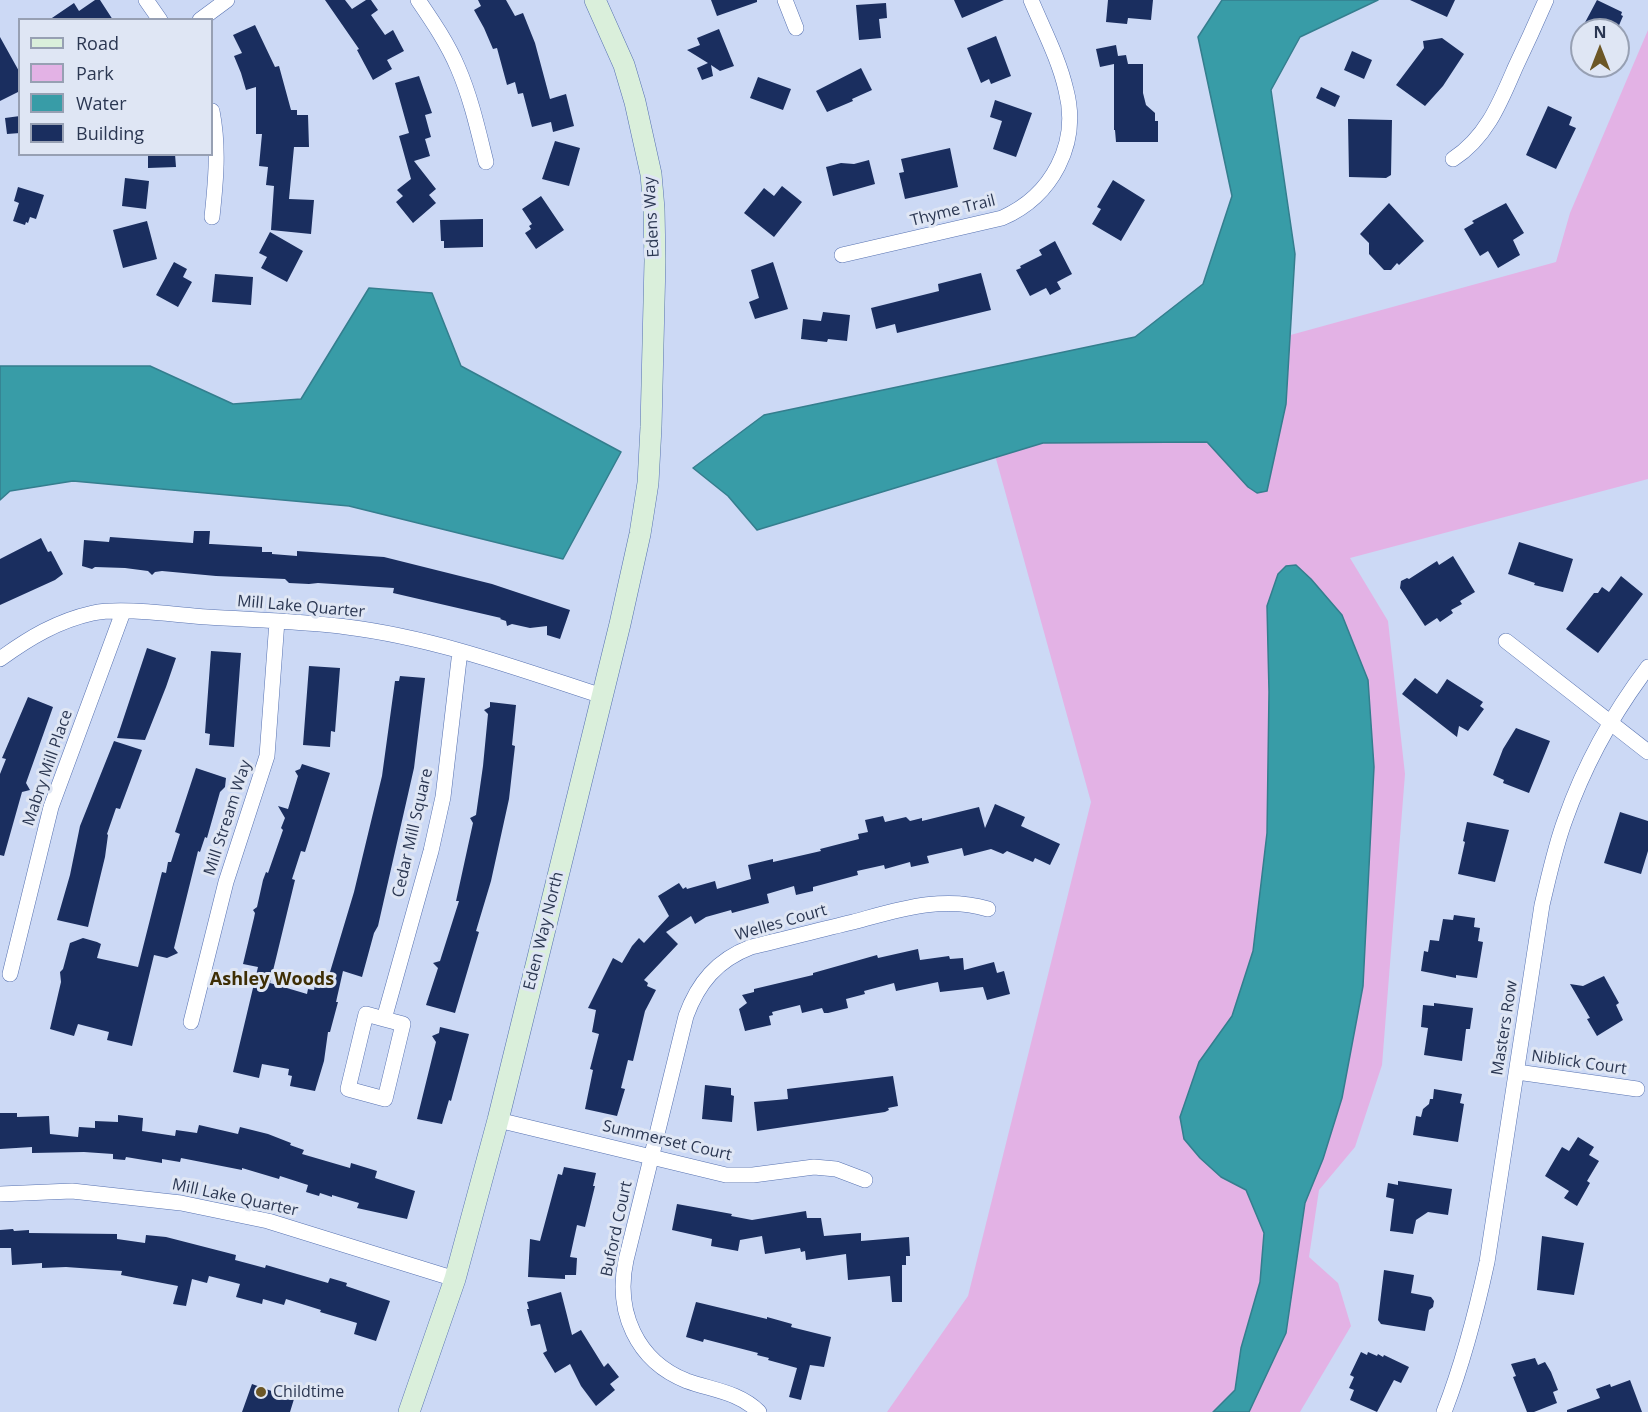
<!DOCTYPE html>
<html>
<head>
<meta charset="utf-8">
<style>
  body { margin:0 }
  #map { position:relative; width:1648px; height:1412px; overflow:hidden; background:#ccd9f5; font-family:"Open Sans",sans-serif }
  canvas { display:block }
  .legend { position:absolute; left:18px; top:18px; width:195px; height:138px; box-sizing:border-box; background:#dfe6f4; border:2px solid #97a0b3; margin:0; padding:8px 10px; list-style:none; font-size:18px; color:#2b3752 }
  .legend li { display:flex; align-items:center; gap:12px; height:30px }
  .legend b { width:30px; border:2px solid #97a0b3 }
  .north { position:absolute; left:1570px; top:18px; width:60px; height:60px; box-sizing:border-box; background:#dfe6f4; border:2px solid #97a0b3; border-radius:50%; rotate:0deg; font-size:16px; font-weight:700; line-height:24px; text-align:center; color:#2b3752 }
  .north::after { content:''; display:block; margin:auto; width:21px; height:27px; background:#6c5726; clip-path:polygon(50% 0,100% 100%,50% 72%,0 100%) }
</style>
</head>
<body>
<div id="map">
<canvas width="1648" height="1412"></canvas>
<ul class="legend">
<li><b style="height:8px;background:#daefdb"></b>Road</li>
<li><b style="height:16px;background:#e3b2e5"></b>Park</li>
<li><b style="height:16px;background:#389ca7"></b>Water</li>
<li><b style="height:16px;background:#1a2e5f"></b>Building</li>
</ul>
<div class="north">N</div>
</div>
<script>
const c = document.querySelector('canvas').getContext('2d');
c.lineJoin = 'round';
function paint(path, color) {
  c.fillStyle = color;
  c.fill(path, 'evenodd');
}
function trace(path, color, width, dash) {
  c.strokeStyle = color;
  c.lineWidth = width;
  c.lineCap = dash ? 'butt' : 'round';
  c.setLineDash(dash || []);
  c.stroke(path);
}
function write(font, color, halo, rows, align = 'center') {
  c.font = font + ' "Open Sans",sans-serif';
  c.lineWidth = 6;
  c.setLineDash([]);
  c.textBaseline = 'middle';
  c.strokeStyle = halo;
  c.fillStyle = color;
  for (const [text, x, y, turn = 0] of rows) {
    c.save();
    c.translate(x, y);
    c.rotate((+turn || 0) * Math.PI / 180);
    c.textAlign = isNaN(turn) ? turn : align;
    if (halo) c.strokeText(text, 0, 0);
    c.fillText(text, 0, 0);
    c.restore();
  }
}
paint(new Path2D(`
  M1648 30V479L1350 558 1388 621 1405 774 1382 1065 1355 1147 1319 1190 1309 1257 1338 1283 1351 1326 1300 1412H887L968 1296 1091 802 985 419 1556 262 1570 213Z`), '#e3b2e5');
const water = new Path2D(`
  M1222 0H1378L1300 37 1271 90 1295 254 1286 404 1267 491 1257 493 1248 487 1207 442 1043 443 757 530 728 496 693 468 764 415 1135 337 1203 284 1232 196 1198 37Z
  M369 288 432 293 461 366 621 452 563 559 349 506 73 481 10 491 0 500V366H150L233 404 301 399Z
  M1296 565 1311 579 1342 615 1368 680 1374 767 1363 986 1342 1098 1323 1159 1305 1203 1286 1333 1249 1412H1213L1235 1390 1241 1348 1260 1282 1264 1233 1246 1190 1221 1177 1200 1158 1184 1139 1180 1117 1199 1062 1232 1016 1253 951 1267 833 1269 692 1267 606 1278 574 1286 566Z`);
paint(water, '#389ca7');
trace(water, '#347e8e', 1.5);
paint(new Path2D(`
  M95 0H100L113 20H49L74 3 79 11Z
  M325 0H345L352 9 366 0H371L378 10 371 15 385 35 393 30 404 51 387 60 392 69 373 80 357 50 359 49Z
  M478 0H506L515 16 523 13 535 43 550 99 566 94 574 126 553 132 551 122 532 127 523 93 518 94 515 82 507 85 497 48 493 49 484 28 474 10 481 6Z
  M711 0H757V2L717 16Z
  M954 0H1004L962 18Z
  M1108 0H1153L1151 20 1128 18 1127 24 1106 22Z
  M1410 0H1455L1447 17Z
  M1597 0 1622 12 1621 15 1623 16 1617 30H1581Z
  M886 3 887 18 879 19 881 38 859 40 856 5Z
  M255 25 275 67 279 66 291 110H297V115H308L309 147H294L289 199 314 200 311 234 271 230 274 186 266 185 268 167 259 166 262 134H256V87L246 90 241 73 234 56 242 53 233 35Z
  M719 29 734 66 720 71 711 65 713 76 702 80 697 68 708 63 687 50 700 45 697 38Z
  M996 36 1011 76 991 84 989 79 981 83 967 48Z
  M0 37 20 73V91L0 101Z
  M1442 38 1464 54 1443 86 1425 106 1396 85 1424 48 1423 41Z
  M1116 45 1118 56 1126 55 1128 64H1143V93L1146 105 1155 113V121H1158V142H1116L1115 130H1114V64L1100 67 1096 49Z
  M1352 51 1372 60 1364 79 1344 70Z
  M861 68 872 90 852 99 853 101 827 112 816 91Z
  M419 76 432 113 425 115 431 137 425 139 430 156 414 161 436 189 429 195 436 203 413 223 396 202 403 196 397 190 411 179 399 136 409 133 395 83Z
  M758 77 791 89 783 110 750 98Z
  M1321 87 1340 96 1335 107 1316 98Z
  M995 100 1032 113 1016 157 993 149 1002 121 990 117Z
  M1548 106 1572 117 1569 125 1576 128 1556 169 1526 155Z
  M20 116V133L7 134 5 118Z
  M1348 119 1392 120 1391 175 1386 178 1349 177Z
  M555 141 580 148 569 186 542 179Z
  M950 148 958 187 905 199 899 173 904 172 901 159Z
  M148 154H175L176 167 148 168Z
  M869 160 875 184 833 196 826 167 841 163 854 164Z
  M125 178 149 181 146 209 122 206Z
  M1113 180 1145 200 1121 241 1092 224 1101 209 1097 207Z
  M782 186 802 202 774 237 744 213 764 188 774 196Z
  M18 187 44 195 36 219 30 217 28 223 26 222 25 225 13 221 19 203 14 201Z
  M541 196 564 230 536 249 525 233 531 229 529 226 532 224 522 209Z
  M1389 203 1424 241 1399 265 1397 263 1391 270H1384L1369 254V243L1360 234Z
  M1506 203 1524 233 1513 240 1520 255 1498 268 1488 251 1480 256 1464 229 1474 223 1472 221Z
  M483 219V247L444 248V241H441L440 220Z
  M147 221 157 259 123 268 113 230Z
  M270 232 303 251 287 282 261 268 267 257 259 253Z
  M1055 241 1072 274 1057 282 1061 289 1050 295 1046 288 1030 296 1016 270 1021 268 1020 266 1042 255 1039 250Z
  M174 262 187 269 183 277 192 282 178 307 156 295Z
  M773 262 788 309 755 319 749 302 759 298 751 270Z
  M981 273 991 310 897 333 895 324 876 329 871 308 939 291 938 284Z
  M215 274 253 277 251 305 212 302Z
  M823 312 850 315 847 341 828 339 827 342 801 339 803 319 821 321Z
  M194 531H210L209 544H211L262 547V552H272V554L297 556V551L384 557 492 584 570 610 560 639 547 635V626L530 628 512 624 507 626 506 621 500 619 501 618 393 593 394 588 318 583 309 584 289 583 285 579 216 576 162 571 155 572 152 575 148 571 125 568 95 567 92 569 82 566 84 540 109 542 110 537 193 543Z
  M41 538 48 552 51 551 63 574 55 580 0 605V559Z
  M1519 542 1573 559 1563 592 1534 585 1535 583 1508 574Z
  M1453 556 1475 592 1460 601 1462 604 1451 610 1453 613 1440 622 1437 618 1425 626 1400 588 1401 581 1407 578 1409 579 1437 561 1439 565Z
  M1621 576 1643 594 1598 653 1566 629 1594 593H1598L1602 587 1609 592Z
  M147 648 176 658 166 687 145 740 117 738Z
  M211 651 241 653 234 747 209 745 210 734 205 733Z
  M309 666 340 668 335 732 331 731 330 747 303 745Z
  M400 676 425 678 414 768 378 926 374 933 362 977 343 971 336 1002H338L330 1032H328L324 1061 315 1091 290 1086 292 1076 288 1075 289 1069 262 1064 259 1078 233 1072 258 967 243 964 254 918 255 913 253 910 257 907 263 880 266 872 268 873 283 830 281 828 285 818 278 806 288 809 298 776 295 771 300 769 302 764 330 773 305 852 301 851 292 879 295 880 270 983 307 994 308 989 314 990 316 979 327 982 354 892 382 776 395 681H399Z
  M1415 678 1437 694 1447 679 1483 702 1480 706 1484 709 1468 731 1459 726 1457 737 1402 694Z
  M28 697 53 707 26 783 30 790 22 792 4 856 0 855V774L6 759 2 758Z
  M490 702 516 705 512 745 515 746 509 799 491 881 476 931 479 932 455 1013 426 1005 438 968 433 963 440 961 459 901H456L473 823 470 818 476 815 483 766 488 714 484 710 490 707Z
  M1516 728 1550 741 1529 793 1503 783 1504 780 1493 775 1503 749Z
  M114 741 142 750 120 809 116 808 107 834 108 835 105 857 88 927 57 920 70 875 80 826Z
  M196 768 226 778 225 787 220 792 207 838 205 837 200 852 198 851 174 948 178 953 167 958 154 955 132 1046 107 1040 109 1032 78 1024 74 1036 50 1029 61 982 60 972 63 969 70 943 83 938 97 942 101 944 97 958 138 967 162 872 166 873 168 862H171L180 834 175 832Z
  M995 804 1025 817 1021 826 1060 844 1050 865 1035 858 1033 862 1007 851 1003 854 991 849 964 856 962 848 927 856 929 863 911 867 910 862 885 869 884 865 857 871 858 875 813 887V891L796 895 794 886 767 894 769 903 732 913 731 910 706 917 695 924 691 916 666 932 678 944 644 980 648 983 647 986 656 990 645 1011 633 1061 628 1060 621 1088 625 1089 617 1116 585 1109 593 1070 590 1069 599 1034 592 1032 596 1010 588 1008 613 958 622 963 632 946 639 938 644 943 669 916 658 896 679 883 683 889 686 887 687 889 715 881 717 889 751 879 748 865 773 859V862L821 851 820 849 859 839 858 834 868 832 865 820 883 816 885 822 906 817 910 821 922 818V821L979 807 985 828Z
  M1620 812 1648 821V851L1641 874 1604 863Z
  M1467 822 1509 830 1495 882 1458 874 1465 842 1463 841Z
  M1454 915 1475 918 1474 927 1480 928 1478 941 1483 942 1477 978 1456 975V978L1421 971 1424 951 1428 952 1430 940 1439 941 1443 919 1453 920Z
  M918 949 920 960 949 956 950 959 963 958 964 970 994 962 997 973 1004 971 1010 994 987 1000 983 987 940 992 938 982 896 991 894 983 864 991 865 994 846 999 848 1008 828 1013H824L822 1008 802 1013 800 1005 772 1012 773 1015 769 1016 771 1025 745 1031 739 1009 747 1003 742 995 754 992V989L813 975V973L877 955 878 958Z
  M1604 976 1619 1003 1616 1005 1623 1020 1597 1036 1587 1019 1590 1018 1570 984 1583 986Z
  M1434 1003 1473 1008 1470 1029H1466L1462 1061 1424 1055 1428 1028 1421 1027 1423 1005 1434 1006Z
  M440 1027 469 1034 451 1101 449 1100 442 1124 417 1119 436 1042 432 1036 439 1033Z
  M893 1076 898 1106 888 1108 889 1110 885 1112 757 1131 754 1102 788 1099 787 1089Z
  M705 1085 731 1088V1095L734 1096 732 1122 702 1119Z
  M1434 1089 1462 1094 1460 1103 1464 1104 1458 1142 1413 1135 1416 1116 1421 1117 1423 1109 1429 1104 1430 1099H1433Z
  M0 1113H17V1117L49 1116 50 1134 78 1137 79 1127 95 1128V1121L118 1122V1115L143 1118 142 1131 175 1136 176 1130 197 1133 199 1125 238 1134 240 1127 268 1134 291 1143 290 1145 304 1150 302 1154 350 1168 351 1163 377 1171 375 1178 415 1191 407 1219 357 1208 359 1203 332 1195V1197L320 1193 319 1196 306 1192 308 1185 280 1176 279 1179 242 1168V1170L181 1158 180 1162 162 1159V1163L126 1157 125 1160 113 1159V1154L84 1152 32 1153V1147L0 1149Z
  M1578 1137 1594 1147 1589 1155 1599 1161 1587 1181 1590 1183 1577 1206 1564 1198 1569 1191 1545 1176 1562 1147 1569 1151Z
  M564 1167 596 1173 593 1186H595L585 1227 577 1225 570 1257 577 1258 576 1275H565V1279L528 1277 530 1239 540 1241 558 1174 562 1175Z
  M1398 1181 1452 1189 1448 1215 1428 1212 1416 1220 1413 1234 1390 1231 1394 1199 1386 1197 1388 1183 1398 1185Z
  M677 1204 732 1214 731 1216 752 1220 806 1211 807 1218H821L824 1236 861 1233V1241L909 1237 910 1256H906V1265H902V1302H892L890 1276 848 1280 846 1254 806 1260 805 1251 801 1252 800 1248 765 1254 762 1236 740 1240 738 1251 711 1246 712 1239 672 1230Z
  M13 1229 14 1231 29 1230V1233L117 1234V1239L145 1243 146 1235 166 1237 236 1255 235 1260 265 1268 266 1265 328 1283 330 1278 347 1283 346 1286 390 1301 376 1341 354 1334 357 1323 320 1312 321 1310 286 1299 284 1305 263 1299 262 1304 236 1297 240 1284 209 1276 207 1283 192 1279 186 1306 173 1304 178 1286 121 1275 122 1271 66 1267 42 1268V1263L12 1265 11 1248H0V1230Z
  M1542 1236 1584 1243 1574 1295 1537 1290Z
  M1384 1270 1414 1275 1411 1293 1431 1297 1434 1301 1433 1307 1429 1310 1425 1331 1381 1324 1378 1320Z
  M561 1292 572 1335 581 1330 604 1367 608 1363 619 1377 610 1384 615 1390 596 1406 581 1386 570 1364 555 1373 543 1353 547 1351 540 1324 531 1326 527 1309H529L527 1302Z
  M696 1302 767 1319V1317L792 1324 791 1327 831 1337 824 1367 810 1365 801 1400 789 1397 797 1368 768 1360 769 1358 757 1355 758 1353 704 1339 703 1342 686 1337Z
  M1361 1352 1367 1355 1368 1352 1377 1356 1378 1354 1383 1357 1384 1355 1409 1367 1401 1383 1394 1380 1377 1412 1350 1400 1354 1390 1349 1388 1354 1377 1350 1375Z
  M1535 1358 1538 1365 1545 1362 1551 1372 1558 1390 1553 1392 1557 1403 1534 1412H1527L1513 1377 1516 1376 1511 1364Z
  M1630 1380 1642 1412H1567V1410L1600 1398 1596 1389 1610 1384 1611 1387Z
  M252 1384 294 1399 290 1412H242Z`), '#1a2e5f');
const street = new Path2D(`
  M146 0 160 20
  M418 0C433 22 448 44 458 68 471 98 478 130 486 162
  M785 0 796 28
  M200 20 227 0
  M212 111C219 147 216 180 212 217
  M1453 159C1486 138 1500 103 1515 68 1526 45 1536 23 1546 0
  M842 255 1002 218C1052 196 1080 144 1066 90 1059 59 1043 29 1031 0
  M1506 641 1648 752
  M0 659C29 638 57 621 93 613 122 607 176 615 207 617 253 620 301 621 347 627 435 638 519 669 602 696
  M10 974 51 807 123 612
  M384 1019 403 1024 385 1099 348 1089 366 1014 384 1019 431 851 443 797 460 651
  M191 1022 226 882 267 756 277 621
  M1517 1072 1637 1089
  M498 1120 726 1175H753L814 1167 836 1169 865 1180
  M0 1194 72 1191 181 1203 268 1221 455 1279
  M759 1412C739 1392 712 1390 687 1381 636 1361 615 1311 626 1260L686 1016C698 983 717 960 751 947 785 939 819 930 853 922 898 910 942 895 988 909
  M1444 1412C1463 1363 1476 1313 1487 1262L1542 905C1549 876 1555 847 1565 820 1584 766 1614 712 1648 667`);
const secondary = new Path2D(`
  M409 1412 455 1279 498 1120 620 624 640 534 648 483 651 427 655 261 654 209 651 174 635 102 624 65 595 0`);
trace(street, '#5772b1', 16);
trace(secondary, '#5772b1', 22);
trace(street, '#fff', 15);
trace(secondary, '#daefdb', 21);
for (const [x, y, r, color] of [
  [261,1392,6,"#6c5726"]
]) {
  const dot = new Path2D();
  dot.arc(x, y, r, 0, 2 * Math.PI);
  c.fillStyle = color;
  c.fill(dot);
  trace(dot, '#dfe6f4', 2);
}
write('16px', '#2b3752', '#dfe6f4', [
  ["Thyme Trail",953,211,-14],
  ["Edens Way",652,217,-93],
  ["Mill Lake Quarter",301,607,5],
  ["Mabry Mill Place",48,768,-71],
  ["Mill Stream Way",228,818,-72],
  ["Cedar Mill Square",413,833,-77],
  ["Welles Court",781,923,-16],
  ["Eden Way North",544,931,-76],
  ["Masters Row",1505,1028,-81],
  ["Niblick Court",1579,1063,8],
  ["Summerset Court",667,1141,13],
  ["Mill Lake Quarter",235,1198,12],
  ["Buford Court",617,1229,-78]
]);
write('16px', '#2b3752', '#dfe6f4', [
  ["Childtime",273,1392]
], 'left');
write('bold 18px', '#3e2e04', '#dfe6f4', [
  ["Ashley Woods",272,980]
]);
</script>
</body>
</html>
